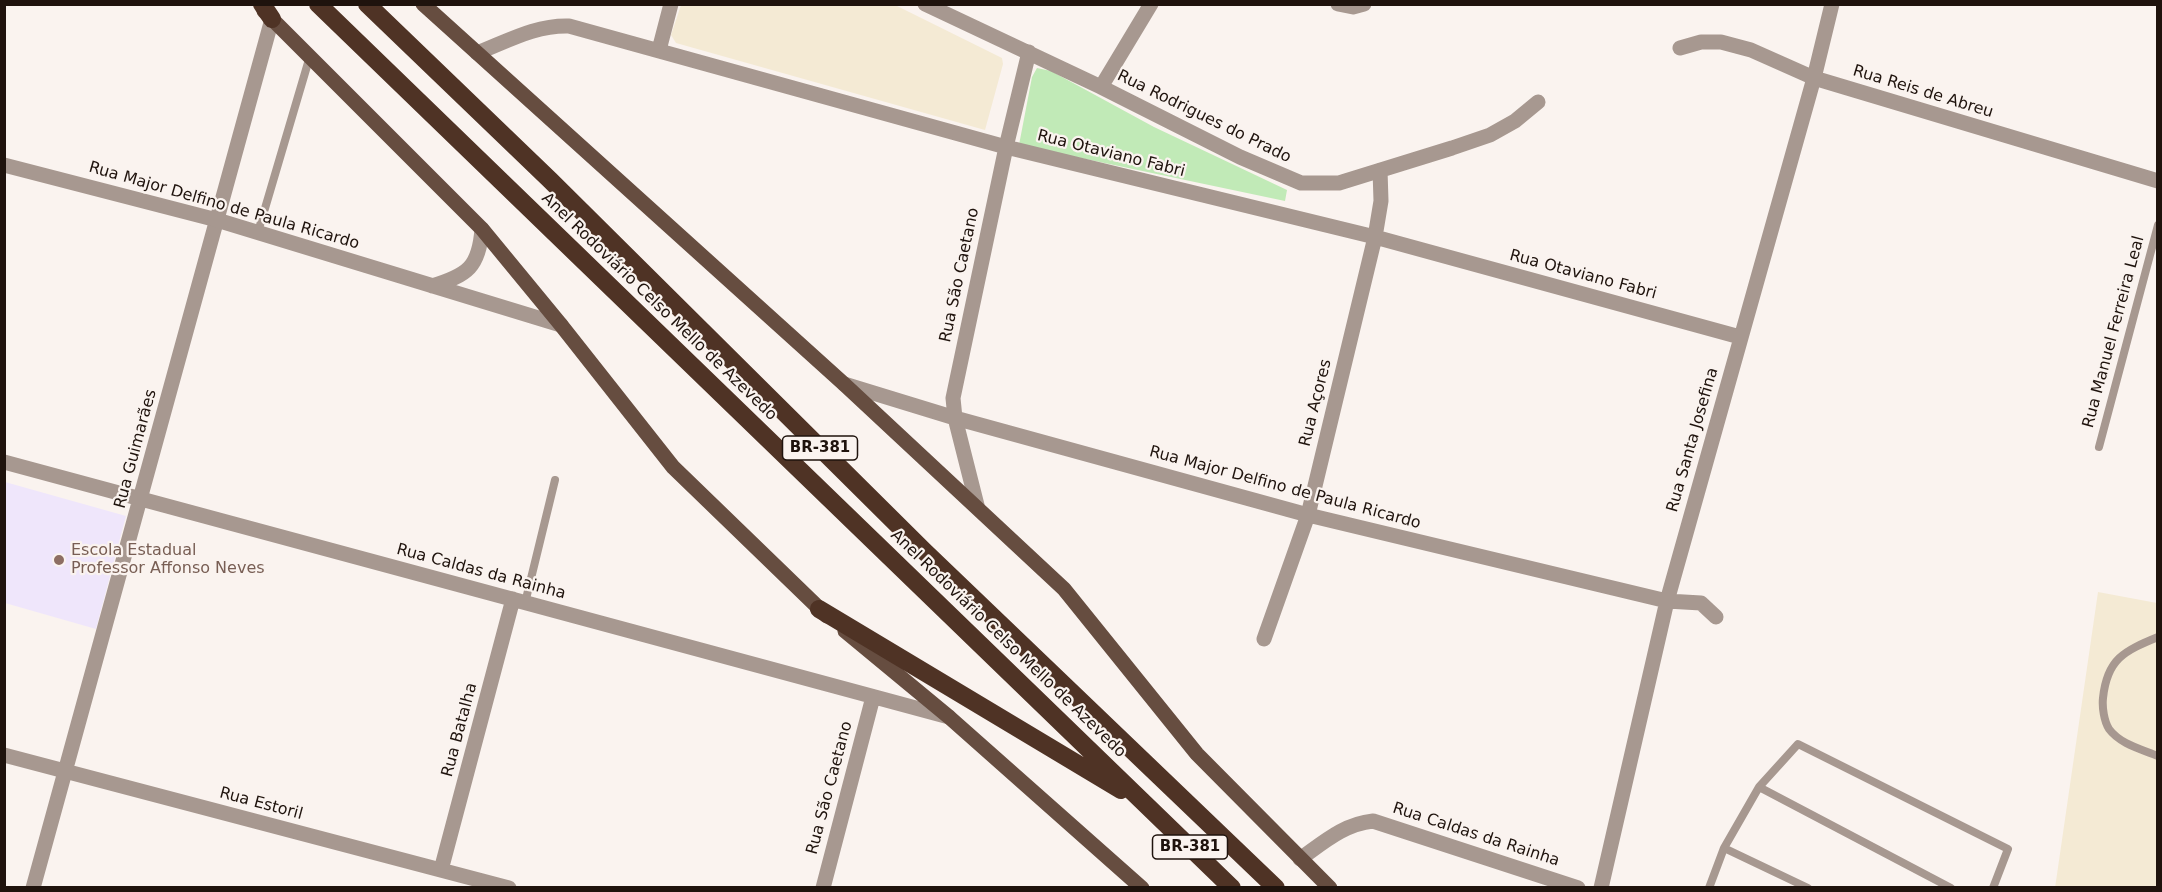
<!DOCTYPE html>
<html>
<head>
<meta charset="utf-8">
<style>
  body { margin:0 }
  #map { position:relative; width:2162px; height:892px; overflow:hidden; background:#faf3ef; font-family:"DejaVu Sans",sans-serif }
  canvas { display:block }
  .frame { position:absolute; inset:0; border:6px solid #1f130d; pointer-events:none }
</style>
</head>
<body>
<div id="map">
<canvas width="2162" height="892"></canvas>
<div class="frame"></div>
</div>
<script>
const c = document.querySelector('canvas').getContext('2d');
c.lineJoin = 'round';
function paint(path, color) {
  c.fillStyle = color;
  c.fill(path, 'evenodd');
}
function trace(path, color, width, dash) {
  c.strokeStyle = color;
  c.lineWidth = width;
  c.lineCap = dash ? 'butt' : 'round';
  c.setLineDash(dash || []);
  c.stroke(path);
}
function write(font, color, halo, rows, align = 'center') {
  c.font = font + ' "DejaVu Sans",sans-serif';
  c.lineWidth = 4.5;
  c.setLineDash([]);
  c.textBaseline = 'middle';
  c.strokeStyle = halo;
  c.fillStyle = color;
  for (const [text, x, y, turn = 0] of rows) {
    c.save();
    c.translate(x, y);
    c.rotate((+turn || 0) * Math.PI / 180);
    c.textAlign = isNaN(turn) ? turn : align;
    if (halo) c.strokeText(text, 0, 0);
    c.fillText(text, 0, 0);
    c.restore();
  }
}
paint(new Path2D(`
  M681 5H895L1002 58 1003 64 985 130 676 43 671 35Z
  M2098 592 2157 603V887L2055 888Z`), '#f4ead4');
paint(new Path2D(`
  M5 482 126 516 96 629 5 603Z`), '#efe6fb');
paint(new Path2D(`
  M1037 68 1051 71 1154 127 1287 190 1285 201 1019 145 1032 77Z`), '#c1eab7');
trace(new Path2D(`
  M258 232 310 56
  M2099 447 2158 225
  M525 603 555 480
  M2158 637C2124 651 2107 659 2103 698 2102 707 2104 721 2109 729 2120 744 2141 749 2158 756
  M1759 787 1798 744 2008 849 1993 888
  M1724 848 1759 787 1951 888
  M1709 888 1724 848 1808 888`), '#a79890', 8);
trace(new Path2D(`
  M925 4 1101 87 1240 157 1301 183H1339L1452 148 1490 135 1515 121 1538 102
  M1338 4 1353 7 1364 4
  M1680 48 1701 42H1721L1751 50 1814 78 2158 181
  M659 50 671 4
  M477 53C508 41 535 25 569 26L1006 147 1375 237 1740 337
  M1101 87 1151 4
  M844 384 955 418 1308 515 1667 601 1701 603 1716 617
  M4 462 949 717
  M977 505 955 418 953 398 1006 147 1029 52
  M1264 639 1308 515 1375 237 1381 201 1380 170
  M4 755 509 888
  M1300 859C1324 842 1344 824 1373 821L1578 888
  M441 870 513 599
  M33 888 272 19
  M823 888 873 697
  M1601 888 1667 601 1814 78 1832 4`), '#a79890', 15);
trace(new Path2D(`
  M4 165 217 220 561 325
  M432 286C468 275 479 267 482 229`), '#a79890', 15);
trace(new Path2D(`
  M423 4 844 384 1064 589 1197 754 1330 888
  M264 11 482 229 561 325 673 467 827 616
  M845 631 949 717 1142 888`), '#664d40', 15);
trace(new Path2D(`
  M262 4 272 19
  M318 4 1232 888
  M367 4 550 180 924 551 1276 888
  M819 609 1121 790`), '#4f3325', 18);
for (const [x, y, r, color] of [
  [59,560,6,"#8d6e63"]
]) {
  const dot = new Path2D();
  dot.arc(x, y, r, 0, 2 * Math.PI);
  c.fillStyle = color;
  c.fill(dot);
  trace(dot, '#faf3ef', 2);
}
for (const [x, y, w] of [
  [820,448,75],
  [1190,847,75]
]) {
  const box = new Path2D();
  box.roundRect(x - w / 2, y - 12, w, 24, 4.5);
  c.fillStyle = '#faf3ef';
  c.fill(box);
  trace(box, '#1f130d', 1.5);
}
write('bold 15px', '#1f130d', null, [
  ["BR-381",820,448],
  ["BR-381",1190,847]
]);
write('16px', '#1f130d', '#faf3ef', [
  ["Rua Reis de Abreu",1923,92,17],
  ["Rua Rodrigues do Prado",1204,117,26],
  ["Rua Otaviano Fabri",1111,154,14],
  ["Rua Major Delfino de Paula Ricardo",224,206,16],
  ["Rua São Caetano",960,275,-78],
  ["Rua Otaviano Fabri",1583,275,15],
  ["Anel Rodoviário Celso Mello de Azevedo",659,307,44],
  ["Rua Manuel Ferreira Leal",2114,332,-75],
  ["Rua Açores",1316,403,-76],
  ["Rua Santa Josefina",1693,440,-74],
  ["Rua Guimarães",136,449,-75],
  ["Rua Major Delfino de Paula Ricardo",1285,488,15],
  ["Rua Caldas da Rainha",481,572,15],
  ["Anel Rodoviário Celso Mello de Azevedo",1008,644,44],
  ["Rua Batalha",460,730,-75],
  ["Rua São Caetano",830,788,-75],
  ["Rua Estoril",261,804,15],
  ["Rua Caldas da Rainha",1476,835,18]
]);
write('16px', '#785e54', '#faf3ef', [
  ["Escola Estadual",71,551],
  ["Professor Affonso Neves",71,569]
], 'left');
</script>
</body>
</html>
